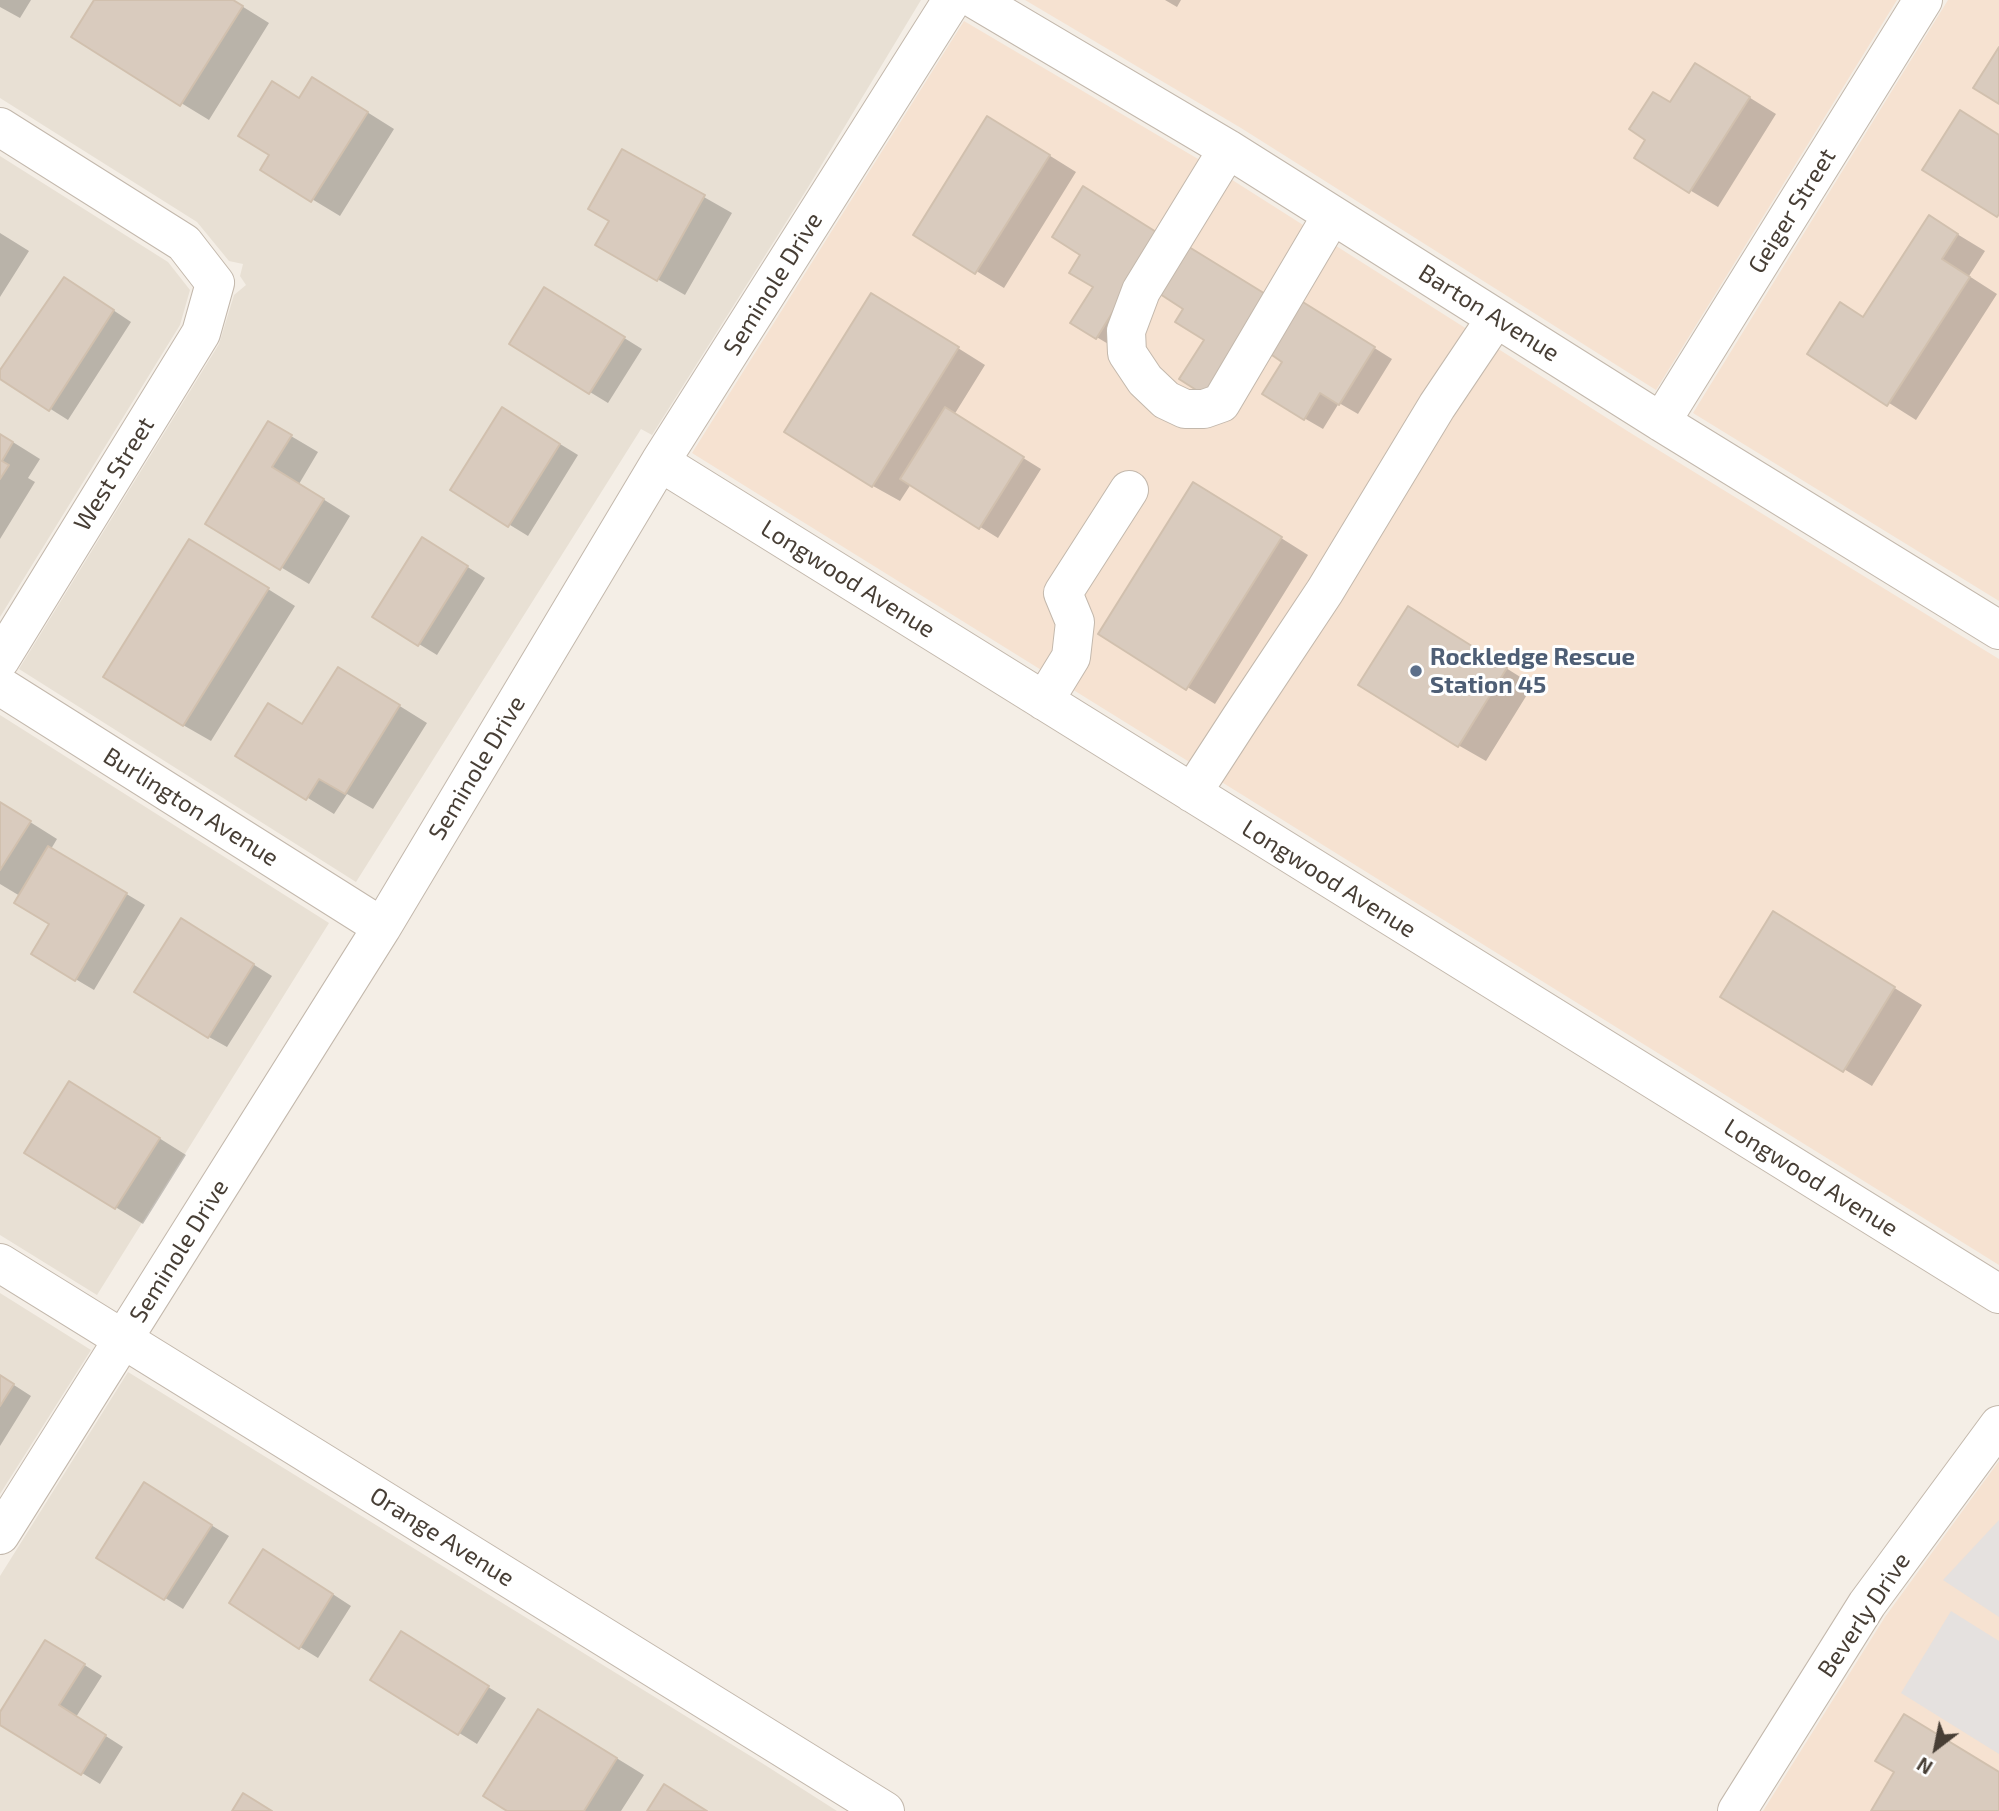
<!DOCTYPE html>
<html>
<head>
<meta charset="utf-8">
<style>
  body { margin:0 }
  #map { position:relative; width:1999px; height:1811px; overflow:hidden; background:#f4eee6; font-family:"Exo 2",sans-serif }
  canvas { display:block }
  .north { position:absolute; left:1901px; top:1713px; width:70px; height:70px; -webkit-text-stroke:5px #fff; paint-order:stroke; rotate:212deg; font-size:19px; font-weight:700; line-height:28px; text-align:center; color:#473e35 }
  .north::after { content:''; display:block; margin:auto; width:24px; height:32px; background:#473e35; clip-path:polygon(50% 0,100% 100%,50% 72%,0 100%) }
</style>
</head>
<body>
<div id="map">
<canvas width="1999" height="1811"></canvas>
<div class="north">N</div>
</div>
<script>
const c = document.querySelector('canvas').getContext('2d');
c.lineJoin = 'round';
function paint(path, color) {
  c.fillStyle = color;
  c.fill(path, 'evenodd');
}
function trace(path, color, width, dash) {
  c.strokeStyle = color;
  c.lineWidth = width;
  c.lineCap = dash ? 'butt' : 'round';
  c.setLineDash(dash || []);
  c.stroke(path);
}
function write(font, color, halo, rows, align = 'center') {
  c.font = font + ' "Exo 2",sans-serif';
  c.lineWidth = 6;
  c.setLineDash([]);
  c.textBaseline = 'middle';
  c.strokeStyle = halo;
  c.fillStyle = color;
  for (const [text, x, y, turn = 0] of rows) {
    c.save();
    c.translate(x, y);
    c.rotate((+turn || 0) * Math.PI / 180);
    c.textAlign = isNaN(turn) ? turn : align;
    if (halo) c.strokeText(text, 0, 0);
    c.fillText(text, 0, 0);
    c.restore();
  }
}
paint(new Path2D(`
  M0 0H921L807 189 652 435 641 429 356 882 19 669 219 344 234 295 246 285 240 276 243 264 229 261 197 222 0 98Z
  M0 156 168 262 190 290 180 325 0 617Z
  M0 715 329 923 97 1295 0 1235Z
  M0 1293 91 1350 0 1494Z
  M128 1372 765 1765 837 1811H0V1576Z`), '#e8e0d4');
paint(new Path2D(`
  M1025 0H1897L1656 390 1241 128Z
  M1948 0H1999V601L1693 413Z
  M964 21 1215 169 1629 432 1999 659V1265L692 453Z
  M1999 1461V1811H1763L1885 1617Z`), '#f6e2d1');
paint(new Path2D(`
  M1999 1520V1617L1943 1580Z
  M1951 1611 1999 1641V1754L1901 1693Z`), '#e5e1df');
paint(new Path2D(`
  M0 0H31L20 18 0 7Z
  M96 0H232L269 23 209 120 73 37Z
  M1165 0H1181L1177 7Z
  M1723 81 1776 114 1718 207 1636 158 1671 104Z
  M340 95 394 129 340 216 262 169 300 99Z
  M1015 134 1076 172 1004 288 916 234Z
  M623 151 732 213 685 295 598 245 611 221Z
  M1929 217 1985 251 1969 276 1997 294 1916 420 1810 353 1864 318Z
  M0 233 29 251 0 297Z
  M1179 247 1115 348 1073 323Z
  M83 290 131 322 68 420 0 377V373Z
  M563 300 642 349 608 403 511 344Z
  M899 311 985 365 954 415 1041 469 998 538 911 484 900 501 873 486Z
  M1317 312 1392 359 1358 414 1339 403 1323 429 1304 418Z
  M521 420 578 455 528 536 453 490Z
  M269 423 318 452 299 484 350 516 309 584 207 523Z
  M0 434 40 459 28 478 35 482 0 539Z
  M1221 500 1308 555 1215 704 1101 634Z
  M441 550 485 578 437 655 419 644Z
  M217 557 295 606 211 741 183 725Z
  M1436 624 1533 685 1486 761 1458 745Z
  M366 685 427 723 373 809 347 794 334 814 238 755 303 726Z
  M0 803 57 839 51 849 145 905 94 990 33 954 52 924 20 896 0 884Z
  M1801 930 1922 1005 1872 1086 1723 996Z
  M200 931 272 976 227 1047 209 1037Z
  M97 1099 186 1155 143 1224 26 1152Z
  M0 1376 31 1396 0 1446Z
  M162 1495 229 1536 183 1609 99 1557Z
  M282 1561 351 1606 318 1658 300 1647Z
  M419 1644 506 1698 477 1744 372 1679Z
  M64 1652 102 1676 76 1717 123 1747 100 1784 0 1723V1715Z
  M566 1727 644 1775 621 1811H510Z`), '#0003');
const building = new Path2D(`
  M94 0H233L243 6 180 106 71 37Z
  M1999 47V104L1973 88Z
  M1695 63 1750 97 1689 193 1634 158 1645 140 1629 129 1653 92 1670 102Z
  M312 77 368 112 311 202 260 170 269 155 238 136 272 81 299 98Z
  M1960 110 1999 135V214L1997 217 1922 170Z
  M987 116 1050 155 975 274 913 235Z
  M622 149 705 195 657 281 595 245 609 221 588 209Z
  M1083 186 1161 235 1096 339 1070 323 1093 287 1069 273 1080 255 1052 237Z
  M1929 215 1958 234 1942 259 1970 277 1887 406 1807 354 1840 302 1863 317Z
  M1189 247 1267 295 1204 395 1179 379 1204 340 1175 322 1183 309 1160 294Z
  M64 277 114 310 49 411 0 379V370Z
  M544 287 625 337 589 394 509 344Z
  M871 293 959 347 872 487 784 432Z
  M1298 299 1375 347 1339 405 1320 393 1304 420 1262 394 1282 362 1266 351Z
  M502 407 560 444 508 527 450 490Z
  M945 407 1024 457 979 529 900 479Z
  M268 421 292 435 272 467 324 499 280 570 205 524Z
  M0 434 13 442 2 461 9 465 0 479Z
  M1193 482 1282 537 1186 690 1098 634Z
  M422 537 468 566 418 646 372 617Z
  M189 539 269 588 183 726 103 677Z
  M1408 606 1507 668 1458 747 1358 685Z
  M338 667 400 705 345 794 319 779 306 800 235 756 268 703 302 724Z
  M0 802 31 821 0 870Z
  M48 846 127 893 75 981 31 954 49 924 14 903Z
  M1773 911 1895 987 1843 1072 1720 997Z
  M181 918 254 964 208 1038 134 992Z
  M69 1081 160 1138 115 1209 24 1153Z
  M0 1375 14 1384 0 1406Z
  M144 1482 212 1525 164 1600 96 1558Z
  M263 1549 333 1594 299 1649 229 1603Z
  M401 1631 489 1686 458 1735 370 1680Z
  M45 1640 85 1664 59 1705 106 1735 81 1775 0 1725V1712Z
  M538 1709 617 1758 584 1811H507L483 1796Z
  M1904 1714 1999 1772V1811H1871L1894 1772 1875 1761Z
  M664 1784 707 1811H647Z
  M243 1793 272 1811H232Z`);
paint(building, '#d9cbbe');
trace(building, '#d1c0ae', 2);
const minor = new Path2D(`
  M976 0 1228 149 1661 422 1999 630
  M0 127 184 243 215 283 201 333 0 660
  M1228 149 1141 291 1126 331 1127 353 1145 380 1166 400 1185 409H1204L1221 403 1332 215
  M1661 422 1923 0
  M660 462 1999 1294
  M0 686 382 927
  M1044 701 1071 657 1075 622 1063 593 1129 490
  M1192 793 1240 719 1325 591 1437 406 1496 318
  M0 1263 885 1811
  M0 1535 382 927 660 462 952 0
  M1737 1811 1867 1604 1999 1425`);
trace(minor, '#c3b8ac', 40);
trace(minor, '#fff', 38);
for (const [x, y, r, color] of [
  [1416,671,7,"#5c6f8a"]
]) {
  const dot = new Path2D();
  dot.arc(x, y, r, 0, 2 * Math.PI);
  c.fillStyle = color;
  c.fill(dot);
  trace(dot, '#fff', 2.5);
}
write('24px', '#473e35', '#fff', [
  ["Geiger Street",1792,211,-58],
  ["Seminole Drive",773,284,-58],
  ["Barton Avenue",1489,313,32],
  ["West Street",114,474,-58],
  ["Longwood Avenue",848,579,32],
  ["Seminole Drive",477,768,-59],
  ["Burlington Avenue",191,807,32],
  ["Longwood Avenue",1329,879,32],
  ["Longwood Avenue",1811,1178,32],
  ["Seminole Drive",179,1251,-58],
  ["Orange Avenue",442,1537,32],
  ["Beverly Drive",1864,1615,-56]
]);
write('bold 24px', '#4e5e75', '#fff', [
  ["Rockledge Rescue",1430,657],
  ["Station 45",1430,685]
], 'left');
</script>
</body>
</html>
